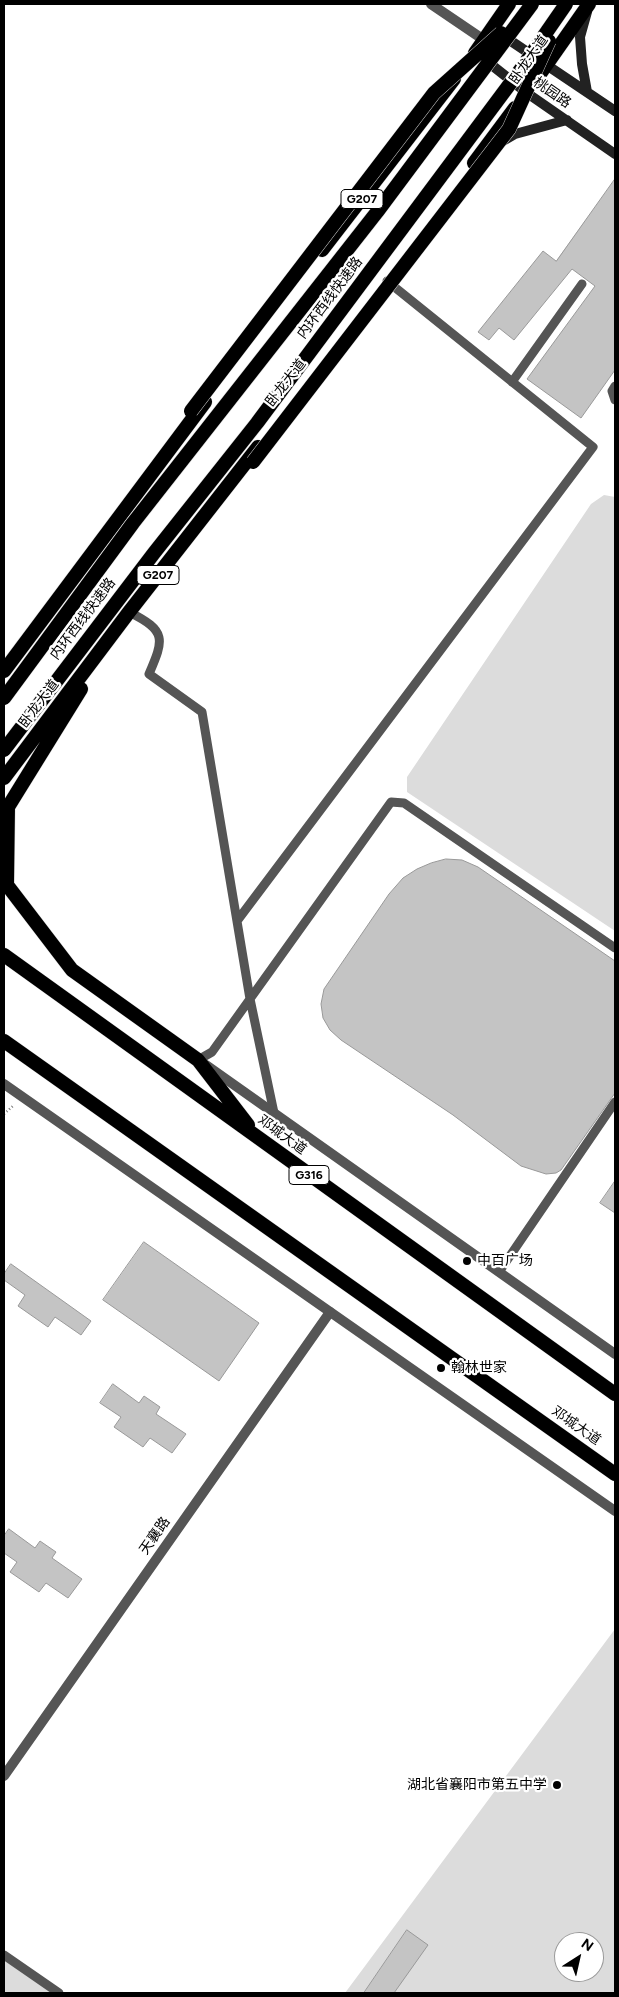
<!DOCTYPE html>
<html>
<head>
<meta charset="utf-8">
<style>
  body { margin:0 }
  #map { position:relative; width:619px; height:1997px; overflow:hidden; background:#fff; font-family:Figtree,sans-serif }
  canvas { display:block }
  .frame { position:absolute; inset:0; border:5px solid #000; pointer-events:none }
  .north { position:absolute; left:554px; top:1932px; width:50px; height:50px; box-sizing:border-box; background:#fff; border:1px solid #999; border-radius:50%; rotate:35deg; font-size:14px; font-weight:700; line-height:20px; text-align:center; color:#000 }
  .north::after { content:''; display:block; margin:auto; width:18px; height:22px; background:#000; clip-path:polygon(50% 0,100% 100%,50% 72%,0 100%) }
</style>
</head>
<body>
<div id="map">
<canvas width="619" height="1997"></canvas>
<div class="frame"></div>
<div class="north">N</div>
</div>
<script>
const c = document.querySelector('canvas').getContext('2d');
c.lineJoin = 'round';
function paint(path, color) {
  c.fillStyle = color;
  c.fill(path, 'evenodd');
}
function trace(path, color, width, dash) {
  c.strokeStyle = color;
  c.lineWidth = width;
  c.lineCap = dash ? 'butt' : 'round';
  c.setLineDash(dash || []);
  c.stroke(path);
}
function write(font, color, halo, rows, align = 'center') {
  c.font = font + ' Figtree,"Noto Sans SC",sans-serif';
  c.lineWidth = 4.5;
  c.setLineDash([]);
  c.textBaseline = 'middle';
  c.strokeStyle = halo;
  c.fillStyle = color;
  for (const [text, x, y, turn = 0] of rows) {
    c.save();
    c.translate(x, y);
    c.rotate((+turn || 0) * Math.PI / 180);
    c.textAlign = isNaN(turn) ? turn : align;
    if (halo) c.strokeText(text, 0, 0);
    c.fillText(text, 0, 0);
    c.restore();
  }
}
paint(new Path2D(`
  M604 495 615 497V931L407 792V777L591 504Z
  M615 1629V1993H345ZM564 1942H594V1972H564Z
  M4 1955 59 1993H4Z`), '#dcdcdc');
const building = new Path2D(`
  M615 179V370L581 418 527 379 595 286 572 269 514 340 499 328 489 340 478 332 543 251 556 261Z
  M446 859 462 860 478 867 615 961V1093L561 1170 556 1173 546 1174 521 1166 453 1115 341 1040 330 1030 323 1018 321 1004 324 989 389 894 403 878 417 869 431 863Z
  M615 1181V1213L600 1203Z
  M144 1242 259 1323 219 1381 103 1300Z
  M11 1264 91 1321 81 1335 55 1317 48 1327 18 1306 25 1295 4 1280V1274Z
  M113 1384 139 1403 144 1396 160 1407 156 1414 186 1434 172 1453 150 1438 143 1447 114 1427 121 1417 100 1403Z
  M9 1529 35 1548 40 1541 56 1552 52 1558 82 1579 68 1598 46 1583 39 1592 10 1572 17 1562 4 1553V1536Z
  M407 1930 428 1945 394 1993H364Z`);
paint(building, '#c4c4c4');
trace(building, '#999', 1);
const trunk = new Path2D(`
  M475 53 509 4
  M535 81 589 4
  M474 163 515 108
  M322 250 454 79
  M4 671 205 402
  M81 689 8 807 7 885 72 970 198 1060 248 1125
  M4 778 129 612 258 447
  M4 955 615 1394
  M4 1041 615 1474`);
trace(trunk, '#dbdbdb', 15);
trace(new Path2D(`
  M4 1114 14 1105`), '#777', 2.5, [1, 2.5]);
trace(new Path2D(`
  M512 382 582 284
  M615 386 612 391 615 400
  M129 612C167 631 164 639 149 674L202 712 250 999 274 1113
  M237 921 593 447 387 281
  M198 1060 212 1052 391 802 404 803 615 948
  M499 1272 615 1102
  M4 1955 59 1993`), '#555', 9);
trace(new Path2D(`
  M431 4 484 40
  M4 1776 330 1312`), '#555', 10);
trace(new Path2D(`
  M206 1065 615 1354
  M4 1084 615 1511`), '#555', 10);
trace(new Path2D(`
  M502 35 615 111
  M484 59 527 93 615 154
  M587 92 582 64 580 37 587 12
  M503 141 515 134 567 120`), '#222', 10);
trace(trunk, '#000', 14);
const trunkBridge = new Path2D(`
  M191 411 434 93 501 33
  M253 462 509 129 549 41
  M4 698 133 523 377 212 532 4
  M4 750 154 553 257 423 521 69 566 4`);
trace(trunkBridge, '#dbdbdb', 15, []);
trace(trunkBridge, '#000', 14);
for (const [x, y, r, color] of [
  [467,1261,5,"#000"],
  [441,1368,5,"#000"],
  [557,1785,5,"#000"]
]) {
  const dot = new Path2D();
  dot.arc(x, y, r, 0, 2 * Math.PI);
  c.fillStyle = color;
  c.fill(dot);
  trace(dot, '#fff', 2);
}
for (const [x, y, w] of [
  [362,199,42],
  [158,575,42],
  [309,1175,40]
]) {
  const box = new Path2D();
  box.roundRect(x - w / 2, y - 9.5, w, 19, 4);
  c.fillStyle = '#fff';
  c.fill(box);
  trace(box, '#000', 1);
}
write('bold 12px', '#000', null, [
  ["G207",362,199],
  ["G207",158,575],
  ["G316",309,1175]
]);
write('14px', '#000', '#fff', [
  ["卧龙大道",529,60,-55],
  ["桃园路",552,93,35],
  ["内环西线快速路",330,298,-53],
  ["卧龙大道",286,383,-52],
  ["内环西线快速路",83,619,-53],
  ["卧龙大道",39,704,-53],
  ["邓城大道",282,1135,36],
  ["邓城大道",576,1426,35],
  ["天襄路",155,1536,-55]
]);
write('14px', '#000', '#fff', [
  ["中百广场",477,1261],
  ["翰林世家",451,1368],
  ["湖北省襄阳市第五中学",547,1785,"right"]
], 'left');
</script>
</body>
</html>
